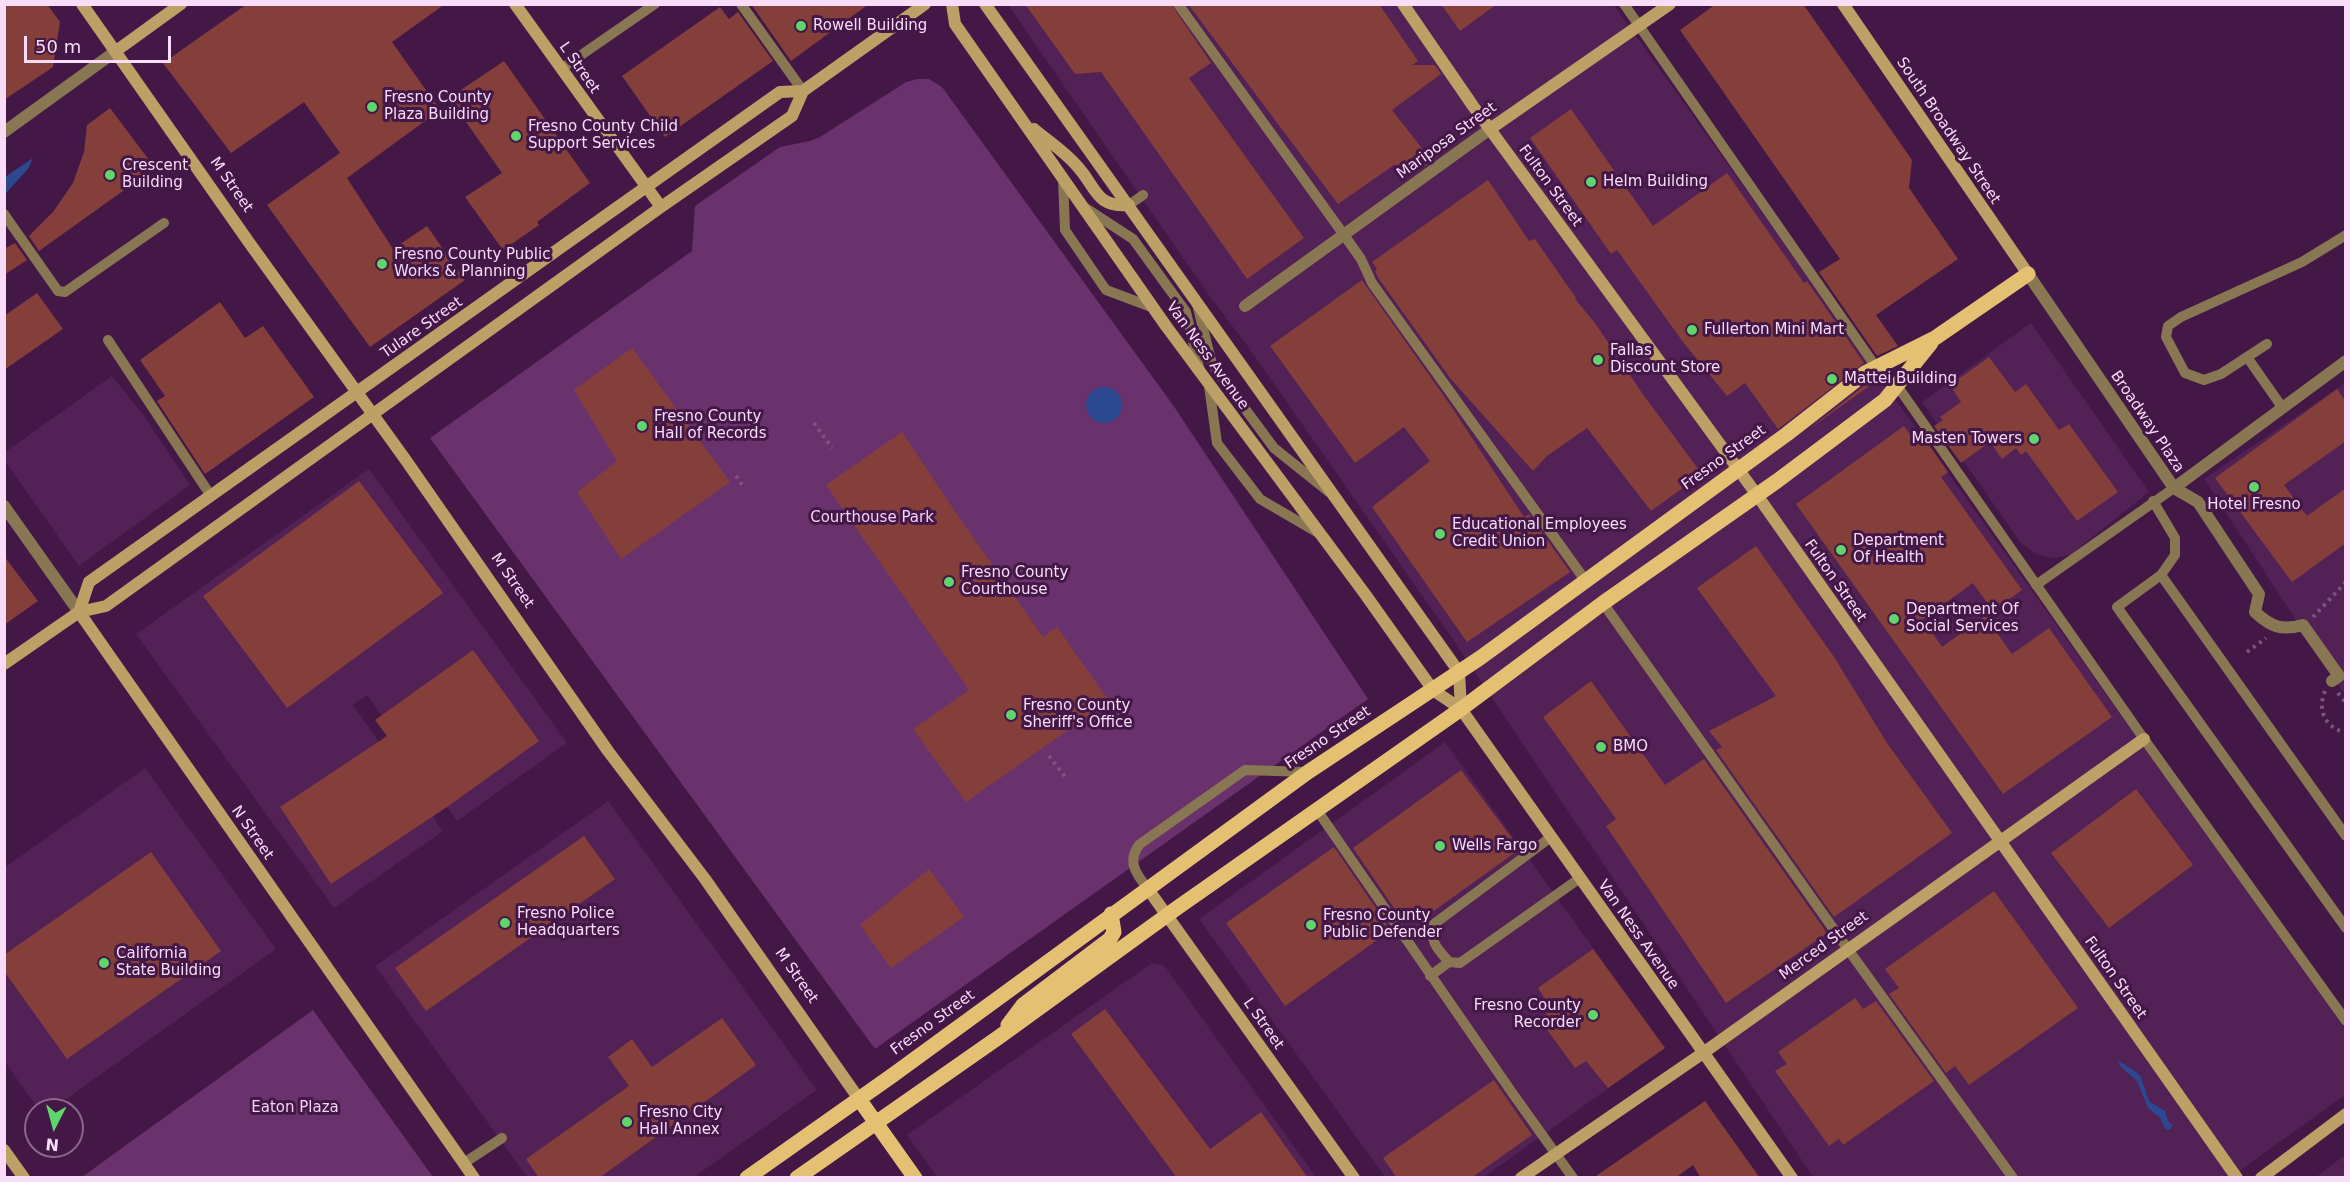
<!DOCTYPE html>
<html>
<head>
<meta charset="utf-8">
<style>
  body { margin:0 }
  #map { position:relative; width:2350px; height:1182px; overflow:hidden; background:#431746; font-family:"DejaVu Sans",sans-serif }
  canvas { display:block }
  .frame { position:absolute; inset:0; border:6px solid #f8dcf8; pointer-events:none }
  .north { position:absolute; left:24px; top:1098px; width:60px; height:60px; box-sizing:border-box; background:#431746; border:2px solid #8b668d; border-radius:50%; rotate:186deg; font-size:16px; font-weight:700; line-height:24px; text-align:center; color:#f8dcf8 }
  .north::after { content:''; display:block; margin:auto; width:21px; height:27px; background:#5fd56b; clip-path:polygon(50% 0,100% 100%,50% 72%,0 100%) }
  .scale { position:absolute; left:24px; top:36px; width:147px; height:27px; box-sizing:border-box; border:3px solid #f8dcf8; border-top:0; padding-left:8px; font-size:18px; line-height:21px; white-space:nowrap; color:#f8dcf8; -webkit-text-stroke:4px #431746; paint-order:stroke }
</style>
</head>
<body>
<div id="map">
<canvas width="2350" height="1182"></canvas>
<div class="frame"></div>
<div class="north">N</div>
<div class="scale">50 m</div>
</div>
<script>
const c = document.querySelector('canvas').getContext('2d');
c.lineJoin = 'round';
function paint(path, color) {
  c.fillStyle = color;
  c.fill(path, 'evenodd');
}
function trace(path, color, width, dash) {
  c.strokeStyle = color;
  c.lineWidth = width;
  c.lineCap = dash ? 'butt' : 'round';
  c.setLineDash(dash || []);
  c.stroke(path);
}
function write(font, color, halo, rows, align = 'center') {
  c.font = font + ' "DejaVu Sans",sans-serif';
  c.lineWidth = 6;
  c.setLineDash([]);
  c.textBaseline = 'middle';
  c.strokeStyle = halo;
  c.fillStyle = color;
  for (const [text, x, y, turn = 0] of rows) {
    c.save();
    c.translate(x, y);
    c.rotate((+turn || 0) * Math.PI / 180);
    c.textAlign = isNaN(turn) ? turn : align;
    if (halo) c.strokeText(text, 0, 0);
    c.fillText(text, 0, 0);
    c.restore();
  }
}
paint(new Path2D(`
  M1008 5H1614L2345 1029V1095L2231 1177H1813L1456 644 1246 344 1208 294Z
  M2031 323 2149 492 2070 555 2054 558 2037 555 2021 543 1922 402Z
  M112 376 142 413 190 485 79 566 5 461V452Z
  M2345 383V695L2204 479Z
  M369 469 567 743 457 821 367 695 353 705 443 831 334 908 136 634Z
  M1445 742 1665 1048 1484 1177H1385L1199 919Z
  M145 768 276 949 51 1110H39L5 1062 4 868Z
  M608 801 817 1090 694 1177H527L375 966Z
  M1152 963 1164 965 1316 1177H937L907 1135Z
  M2345 1155V1177H2316Z`), '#522155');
paint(new Path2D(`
  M917 79H929L942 87 1173 405 1368 699 875 1049 430 438 692 251 695 206 780 147 810 141 820 137 906 82Z
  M313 1010 433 1177H82Z`), '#69326c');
paint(new Path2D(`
  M33 158 28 169 5 194V177Z
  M1086 405a18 18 0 1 1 36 0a18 18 0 1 1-36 0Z
  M2118 1060 2140 1075 2149 1101 2165 1111 2168 1121 2173 1126 2170 1129 2166 1130 2160 1118 2148 1108 2137 1081 2120 1066Z`), '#2c4890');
paint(new Path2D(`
  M4 4H47L60 22 53 67 4 100Z
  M247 4H445L392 42 440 110 347 178 393 249 427 226 465 280 370 347 267 205 340 153 304 102 231 153 163 63Z
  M751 4H869L791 61Z
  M1025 4H1171L1211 63 1189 78 1304 238 1247 279 1101 72 1075 74Z
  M1188 4H1379L1418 61 1412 65H1435L1441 74 1392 110 1432 161 1425 166 1394 165 1338 204Z
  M1441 4H1497L1460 31Z
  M1716 4H1803L1912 160 1909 188 1958 259 1876 315 1898 346 1877 356 1819 272 1840 259 1680 30Z
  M720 7 729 19 738 12 773 61 665 137 622 76Z
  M504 61 590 183 537 222 539 225 503 250 465 197 502 173 449 98Z
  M110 108 155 168 39 251 29 236 53 212 73 183 84 152 87 125Z
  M1571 109 1653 226 1727 173 1804 283 1807 281 1864 363 1778 429 1745 383 1727 396 1683 342 1617 250 1611 254 1530 138Z
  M1488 180 1529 241 1535 239 1576 298 1575 299 1595 323 1642 393 1702 474 1651 511 1587 428 1547 456 1533 471 1450 378 1379 279 1375 271 1377 269 1372 262Z
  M15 243 27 260 4 275V249Z
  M1362 280 1451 406 1524 517 1529 514 1570 572 1467 642 1372 507 1430 461 1404 427 1355 463 1270 346Z
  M37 293 63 329 4 370V316Z
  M220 302 245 338 263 326 314 397 205 474 157 401 165 396 140 360Z
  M632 348 730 482 621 559 577 492 617 461 574 390Z
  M1989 357 2015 392 2026 384 2059 430 2069 424 2118 492 2077 521 2026 451 2021 455 2016 448 2002 459 1990 442 1961 463 1934 426 1943 420 1940 417 1961 402 1950 385Z
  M1890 371 1808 430 1870 381Z
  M2337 389 2346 402V441L2284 485 2307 516 2346 488V543L2292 582 2215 478Z
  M1904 426 1914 440 1922 435 1948 472 1941 477 2022 590 1993 611 1973 583 1923 619 1942 647 1985 616 2012 654 2049 628 2112 717 2003 794 1796 504Z
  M902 432 956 513 1043 637 1057 627 1109 701 966 802 913 729 969 690 826 485Z
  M359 481 443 593 287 708 203 596Z
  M1756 546 1834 657 1887 743 1952 833 1834 917 1716 750 1722 747 1709 731 1776 696 1697 588Z
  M4 556 38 601 4 625Z
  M473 650 539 741 447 807 331 884 280 807 387 736 375 720Z
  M1591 681 1665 785 1704 759 1827 933 1726 1003 1606 826 1616 819 1543 717Z
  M1461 770 1520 849 1417 923 1411 915 1403 921 1353 848Z
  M2136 789 2193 865 2109 928 2051 853Z
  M584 836 615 879 426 1011 395 968Z
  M1334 847 1391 930 1285 1006 1226 923Z
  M151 852 221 951 67 1059 4 971V955Z
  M929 869 964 917 891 968 860 925Z
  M1994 891 2078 1008 1969 1085 1955 1066 1946 1073 1889 994 1899 988 1885 969Z
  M1593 949 1665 1048 1608 1088 1586 1061 1575 1068 1539 1019 1552 1010 1538 988Z
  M1855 998 1863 1009 1876 1001 1934 1081 1843 1145 1839 1139 1829 1146 1775 1071 1787 1064 1778 1052Z
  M1105 1009 1210 1149 1261 1112 1308 1178H1177L1071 1034Z
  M722 1018 756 1065 599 1178H539L526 1159 629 1086 608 1057 632 1039 652 1067Z
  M1494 1080 1532 1135 1471 1178H1397L1383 1158Z
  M1705 1101 1760 1178H1701L1693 1165 1675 1178H1593Z`), '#843f3b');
trace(new Path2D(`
  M814 423 832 448
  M736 476 743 486
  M2313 617 2346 582
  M2247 652 2266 638
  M2325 691C2317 711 2325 727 2346 733
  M2338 693 2346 703
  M1049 756 1067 779`), '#7c557e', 4, [3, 4.5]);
trace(new Path2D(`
  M741 4 803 91
  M1178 4 1344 235 1361 259 1372 283 1585 580
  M1624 4 1876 367
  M561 69 655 4
  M1063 178 1065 230 1106 290 1154 308
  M1129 205 1143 195
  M1084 207 1133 239 1186 312 1200 371
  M4 214 58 291 65 292 164 223
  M1197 304 1212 364 1274 448 1329 492
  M108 340 211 496
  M2267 344 2221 374 2204 380 2185 373 2166 337 2168 326 2181 317 2302 262 2346 235
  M2247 357 2282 407
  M1896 384 2144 739 2346 1021
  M1209 386 1217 443 1260 499 1320 534
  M2153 501 2175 538V555L2161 575 2346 836
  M2161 575 2117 607 2346 928
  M2036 585 2174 488
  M1603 603 1847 948 2013 1178
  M1317 810 1513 1094 1573 1178
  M1551 837 1434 924C1430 943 1437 948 1449 962L1460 963 1580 878
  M1148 889C1136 874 1126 861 1140 844L1245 770 1308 772
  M1430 976 1449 962
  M464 1163 502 1138`), '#887752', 10);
trace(new Path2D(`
  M4 132 116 51
  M2028 274 2174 488 2198 502 2259 594 2255 612C2271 627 2282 631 2303 625L2339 676 2332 681
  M1245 306 1490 129
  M2174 488 2346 361
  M4 506 79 612`), '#887752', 12);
trace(new Path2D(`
  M82 4 248 241 405 459 608 751 705 879 859 1099
  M515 4 661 207
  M952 4 955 24 1166 326 1365 594 1433 690 1461 709 1792 1178
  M985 4 1459 672 1461 709
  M1403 4 1473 106 1757 495 2237 1178
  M1843 4 2028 274
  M116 51 181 4
  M1034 129C1048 141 1065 152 1077 166 1096 186 1095 208 1129 205
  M1490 129 1670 4
  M79 612 89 582 780 92 803 91
  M79 612 474 1178
  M4 664 79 612 106 606 661 207 792 116 803 91 925 4
  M1148 889 1354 1178
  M4 1150 24 1178
  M1521 1178 1703 1053 2144 739
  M2261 1178 2346 1114`), '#bca065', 12);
trace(new Path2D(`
  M1008 1025 1023 1005 1110 939 1114 932 1111 914
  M859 1099 915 1178
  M747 1178 893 1075 1308 772 1480 658 1787 434 1865 373 1935 338 2028 274
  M797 1178 999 1037 1177 908 1461 709 1603 603 1777 481 1885 400 1931 343`), '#e4c172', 15);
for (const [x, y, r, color] of [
  [801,26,6,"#5fd56b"],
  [372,107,6,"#5fd56b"],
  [516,136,6,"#5fd56b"],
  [110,175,6,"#5fd56b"],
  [1591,182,6,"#5fd56b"],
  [382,264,6,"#5fd56b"],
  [1692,330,6,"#5fd56b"],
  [1598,360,6,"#5fd56b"],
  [1832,379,6,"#5fd56b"],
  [642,426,6,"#5fd56b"],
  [2034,439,6,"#5fd56b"],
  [2254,487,6,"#5fd56b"],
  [1440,534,6,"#5fd56b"],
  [1841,550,6,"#5fd56b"],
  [949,582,6,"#5fd56b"],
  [1894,619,6,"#5fd56b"],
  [1011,715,6,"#5fd56b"],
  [1601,747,6,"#5fd56b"],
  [1440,846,6,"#5fd56b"],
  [505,923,6,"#5fd56b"],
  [1311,925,6,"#5fd56b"],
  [104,963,6,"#5fd56b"],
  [1593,1015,6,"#5fd56b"],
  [627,1122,6,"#5fd56b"]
]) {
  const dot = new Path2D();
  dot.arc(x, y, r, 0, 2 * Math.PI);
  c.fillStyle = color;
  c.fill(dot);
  trace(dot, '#431746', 2);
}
write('15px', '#f8dcf8', '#431746', [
  ["Rowell Building",813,26],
  ["Fresno County",384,98],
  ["Plaza Building",384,115],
  ["Fresno County Child",528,127],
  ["Support Services",528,144],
  ["Crescent",122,166],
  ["Building",122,183],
  ["Helm Building",1603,182],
  ["Fresno County Public",394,255],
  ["Works & Planning",394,272],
  ["Fullerton Mini Mart",1704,330],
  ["Fallas",1610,351],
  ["Discount Store",1610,368],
  ["Mattei Building",1844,379],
  ["Fresno County",654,417],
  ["Hall of Records",654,434],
  ["Masten Towers",2022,439,"right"],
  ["Hotel Fresno",2254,505,"center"],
  ["Educational Employees",1452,525],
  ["Credit Union",1452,542],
  ["Department",1853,541],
  ["Of Health",1853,558],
  ["Fresno County",961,573],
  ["Courthouse",961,590],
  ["Department Of",1906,610],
  ["Social Services",1906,627],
  ["Fresno County",1023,706],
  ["Sheriff's Office",1023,723],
  ["BMO",1613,747],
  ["Wells Fargo",1452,846],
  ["Fresno Police",517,914],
  ["Headquarters",517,931],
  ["Fresno County",1323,916],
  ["Public Defender",1323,933],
  ["California",116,954],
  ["State Building",116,971],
  ["Fresno County",1581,1006,"right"],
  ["Recorder",1581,1023,"right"],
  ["Fresno City",639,1113],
  ["Hall Annex",639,1130]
], 'left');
write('15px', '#f8dcf8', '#431746', [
  ["L Street",579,68,55],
  ["South Broadway Street",1948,131,56],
  ["Mariposa Street",1447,141,-36],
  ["M Street",231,185,55],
  ["Fulton Street",1550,186,54],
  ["Tulare Street",422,328,-35],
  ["Van Ness Avenue",1207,356,54],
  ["Broadway Plaza",2147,422,56],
  ["Fresno Street",1724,458,-36],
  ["M Street",512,581,55],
  ["Fulton Street",1835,581,55],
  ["Fresno Street",1328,738,-34],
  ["N Street",252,833,55],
  ["Van Ness Avenue",1638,935,55],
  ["Merced Street",1824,946,-36],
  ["M Street",796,976,55],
  ["Fulton Street",2115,978,55],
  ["Fresno Street",933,1023,-36],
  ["L Street",1263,1024,55]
]);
write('15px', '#f5d1f5', '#431746', [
  ["Courthouse Park",872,518],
  ["Eaton Plaza",295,1108]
]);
</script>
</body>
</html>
